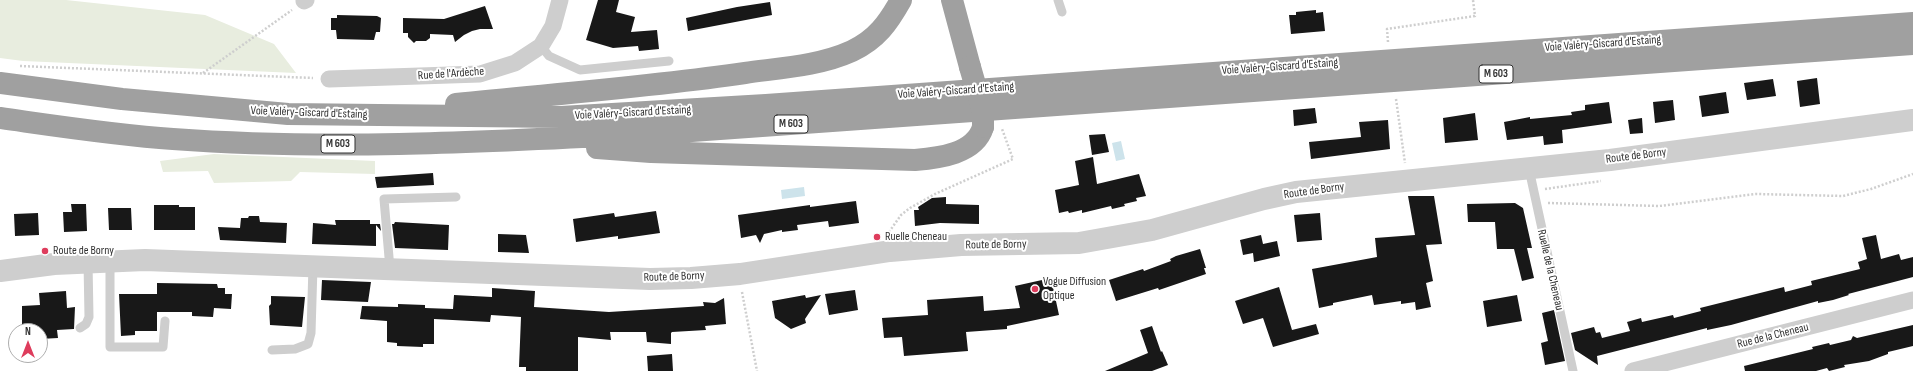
<!DOCTYPE html>
<html>
<head>
<meta charset="utf-8">
<style>
  body { margin:0 }
  #map { position:relative; width:1913px; height:371px; overflow:hidden; background:#fff; font-family:"Sofia Sans Condensed",sans-serif }
  canvas { display:block }
  .north { position:absolute; left:8px; top:323px; width:40px; height:40px; box-sizing:border-box; background:#fff; border:1px solid #adadad; border-radius:50%; rotate:0deg; font-size:11px; font-weight:700; line-height:16px; text-align:center; color:#313131 }
  .north::after { content:''; display:block; margin:auto; width:14px; height:18px; background:#de3c5c; clip-path:polygon(50% 0,100% 100%,50% 72%,0 100%) }
</style>
</head>
<body>
<div id="map">
<canvas width="1913" height="371"></canvas>
<div class="north">N</div>
</div>
<script>
const c = document.querySelector('canvas').getContext('2d');
c.lineJoin = 'round';
function paint(path, color) {
  c.fillStyle = color;
  c.fill(path, 'evenodd');
}
function trace(path, color, width, dash) {
  c.strokeStyle = color;
  c.lineWidth = width;
  c.lineCap = dash ? 'butt' : 'round';
  c.setLineDash(dash || []);
  c.stroke(path);
}
function write(font, color, halo, rows, align = 'center') {
  c.font = font + ' "Sofia Sans Condensed",sans-serif';
  c.lineWidth = 4;
  c.setLineDash([]);
  c.textBaseline = 'middle';
  c.strokeStyle = halo;
  c.fillStyle = color;
  for (const [text, x, y, turn = 0] of rows) {
    c.save();
    c.translate(x, y);
    c.rotate((+turn || 0) * Math.PI / 180);
    c.textAlign = isNaN(turn) ? turn : align;
    if (halo) c.strokeText(text, 0, 0);
    c.fillText(text, 0, 0);
    c.restore();
  }
}
paint(new Path2D(`
  M0 0H66L205 15 274 44 296 73 23 61 0 58Z
  M214 154 375 161V174L300 172 291 181 214 183 208 171 163 172 160 161Z`), '#e8eddf');
paint(new Path2D(`
  M1121 141 1125 159 1116 161 1112 143Z
  M804 187 805 196 782 199 781 190Z`), '#cde3eb');
paint(new Path2D(`
  M598 0H619L616 12 635 17 631 32 657 30 659 49 639 51 638 46 613 48 586 40Z
  M770 2 772 15 688 31 686 18 737 7Z
  M485 6 493 29H480L472 31 464 35 455 42 453 35 430 34V38L426 41H416L414 43 408 37V33H403V18L444 19Z
  M1316 10V13L1323 12 1325 31 1291 34 1289 15H1296V12Z
  M337 15 377 16 381 18 380 32H376L374 40 337 39 336 30H331V18H337Z
  M1817 78 1820 104 1800 107 1797 81Z
  M1773 79 1776 96 1747 100 1744 83Z
  M1726 92 1729 113 1702 117 1699 96Z
  M1673 100 1675 120 1655 123 1653 102Z
  M1609 102 1612 123 1562 130 1563 143 1544 145 1543 136 1507 140 1504 122 1530 117V119L1572 115 1571 112 1585 110V105Z
  M1315 108 1317 123 1294 126 1293 110Z
  M1475 113 1478 140 1445 143 1443 118Z
  M1642 118 1643 133 1630 134 1628 120Z
  M1388 120 1390 149 1311 159 1309 142 1361 137 1359 122Z
  M1105 134 1109 152 1092 155 1089 135Z
  M1093 157 1097 184 1139 174 1146 196 1136 198 1137 201 1124 204 1125 206 1112 209 1111 206 1082 213V210L1069 213 1068 211 1059 213 1055 190 1079 185 1075 161Z
  M433 173 434 185 377 188 375 177Z
  M1408 196H1434L1442 244 1426 245 1433 281 1426 283 1431 307 1416 310 1415 302 1401 304V301L1374 305 1372 295 1333 303V305L1319 308 1312 269 1377 257 1375 238 1415 235Z
  M946 197V204L979 205V224L940 223 915 226 914 210H919L918 207 932 198Z
  M856 201 859 223 829 227 828 221 797 225 798 230 782 232V230L764 234 760 243 756 235 741 238 738 215 810 205V207Z
  M1515 203 1523 208 1532 248H1527L1534 278 1522 281 1514 249H1497L1495 222H1468L1467 204Z
  M71 204H86L87 231 64 232 63 212H72Z
  M154 205H179V207H195V230H154Z
  M108 208H131L132 230H109Z
  M656 211 660 233 618 239V236L576 242 573 219 614 213 615 217Z
  M38 213 39 235 15 236 14 214Z
  M1320 213 1322 240 1297 242 1294 215Z
  M249 216H259L260 222 287 223 286 243 220 240 218 227 240 228 241 218H248Z
  M335 220H370V224H380L381 231 376 225V246L312 244 313 223 336 225Z
  M395 222 449 225 448 250 395 248 392 224H394Z
  M498 234 526 235 529 253 498 252Z
  M1261 235 1263 244 1277 241 1280 256 1254 262 1253 253 1243 255 1240 240Z
  M1876 235 1881 259 1899 254 1901 260 1913 257V277L1848 294 1849 295 1833 300 1818 303V301L1731 325 1707 330V328L1597 356 1598 365 1575 350 1571 333 1594 327 1596 333 1600 332 1602 338 1630 331 1627 322 1641 318 1642 322 1673 315 1674 318 1701 311 1700 308 1784 287 1785 292 1812 285 1811 281 1860 269 1858 262 1867 259 1862 238Z
  M1200 249 1206 268H1204L1206 274 1159 290 1158 288 1116 301 1109 280 1143 269 1144 271 1171 261 1170 259 1176 256Z
  M1051 278 1059 315 1007 326V329L966 332 968 351 904 356 902 337 884 338 882 318 928 315 927 300 983 296 984 311 1020 308 1015 286Z
  M322 280 371 282 368 302 321 300Z
  M157 283 217 284 218 288H225V294H232L231 309 214 308 213 317 192 316V312H157V331H135V335L121 336 119 294H157Z
  M1279 287 1292 330 1316 324 1319 334 1273 347 1263 318 1243 324 1235 301Z
  M492 288 535 291 534 307 609 312 704 306 703 302 715 303 724 298 726 324 705 326 706 330 672 332 671 333V344L647 342 646 332H610L611 340 578 337V371H526V367H519L521 317 491 315 490 322 434 319V344H423V347L397 346V343L387 342V321L360 319 362 306 398 307V304L425 305V308L453 309 454 295 492 297Z
  M855 290 858 310 829 315 825 294Z
  M66 291 67 308 75 307 74 329 57 330 58 338 40 339V331H33L32 326 22 327V306L40 305 39 293Z
  M805 295 806 298 821 295 805 319 806 323 791 329 775 318 772 301Z
  M1517 295 1522 321 1487 327 1483 301Z
  M271 296 305 297 302 327 270 325 269 306 271 304Z
  M1554 310 1565 361 1545 365 1541 343 1548 341 1542 313Z
  M1913 325V346L1888 352V354L1869 361 1844 365 1845 367 1829 371 1827 368 1816 371H1745L1744 366 1813 349 1812 347 1829 343 1830 345 1851 340 1853 336 1857 338Z
  M1152 326 1161 352 1162 351 1168 365 1152 371H1105L1148 353 1140 330Z
  M672 354 673 371H648L647 356Z`), '#181818');
trace(new Path2D(`
  M1388 42 1387 29 1475 16 1473 0
  M20 66 313 78
  M203 73 292 10
  M1396 99 1405 163
  M1545 189 1601 181
  M1548 203 1659 206 1756 194 1843 196 1871 189 1913 174
  M889 232 901 215 910 208 935 194 1013 159 1002 129
  M742 292 757 371`), '#cecece', 2.5, [2, 2]);
trace(new Path2D(`
  M1058 0 1062 12
  M541 46 549 56 580 70 669 61
  M1529 169 1573 371
  M110 262V347H163L165 321
  M390 269 384 199 456 197
  M80 328 86 324 89 317 88 262
  M272 350 295 349 308 344 311 333 313 266`), '#cecece', 9);
trace(new Path2D(`
  M304 1 306 0
  M329 79 480 74 515 63 541 46 553 26 560 0
  M1633 371 1913 300`), '#cecece', 17);
trace(new Path2D(`
  M0 271 54 264 145 260 650 279 691 278 740 274 890 251 961 245 1079 243 1152 230 1264 199 1296 192 1610 160 1913 120`), '#cecece', 22);
trace(new Path2D(`
  M952 0 970 67
  M0 83 122 99 288 114 561 117 766 105 1913 23
  M456 104C553 94 650 87 745 73 780 68 819 66 852 51 877 39 888 23 901 0
  M0 118C57 126 115 135 173 139 337 151 501 141 664 133L1913 44
  M597 148 651 152 915 160C939 158 975 154 983 127`), '#a0a0a0', 22);
trace(new Path2D(`
  M970 67 983 112V127`), '#a0a0a0', 22);
for (const [x, y, r, color] of [
  [877,237,4,"#de3c5c"],
  [45,251,4,"#de3c5c"],
  [1035,289,4,"#de3c5c"]
]) {
  const dot = new Path2D();
  dot.arc(x, y, r, 0, 2 * Math.PI);
  c.fillStyle = color;
  c.fill(dot);
  trace(dot, '#fff', 1.5);
}
for (const [x, y, w] of [
  [1496,74,34],
  [791,124,34],
  [338,144,34]
]) {
  const box = new Path2D();
  box.roundRect(x - w / 2, y - 9, w, 18, 3);
  c.fillStyle = '#fff';
  c.fill(box);
  trace(box, '#313131', 1);
}
write('bold 11px', '#313131', null, [
  ["M 603",1496,74],
  ["M 603",791,124],
  ["M 603",338,144]
]);
write('12px', '#313131', '#fff', [
  ["Voie Valéry-Giscard d'Estaing",1603,44,-4],
  ["Voie Valéry-Giscard d'Estaing",1280,67,-4],
  ["Rue de l'Ardèche",451,74,-4],
  ["Voie Valéry-Giscard d'Estaing",956,91,-4],
  ["Voie Valéry-Giscard d'Estaing",309,113,2],
  ["Voie Valéry-Giscard d'Estaing",633,113,-3],
  ["Route de Borny",1636,156,-7],
  ["Route de Borny",1314,191,-8],
  ["Route de Borny",996,245,-1],
  ["Ruelle de la Cheneau",1550,270,77],
  ["Route de Borny",674,277,-2],
  ["Rue de la Cheneau",1773,336,-14]
]);
write('12px', '#313131', '#fff', [
  ["Ruelle Cheneau",885,237],
  ["Route de Borny",53,251],
  ["Vogue Diffusion",1043,282],
  ["Optique",1043,296]
], 'left');
</script>
</body>
</html>
